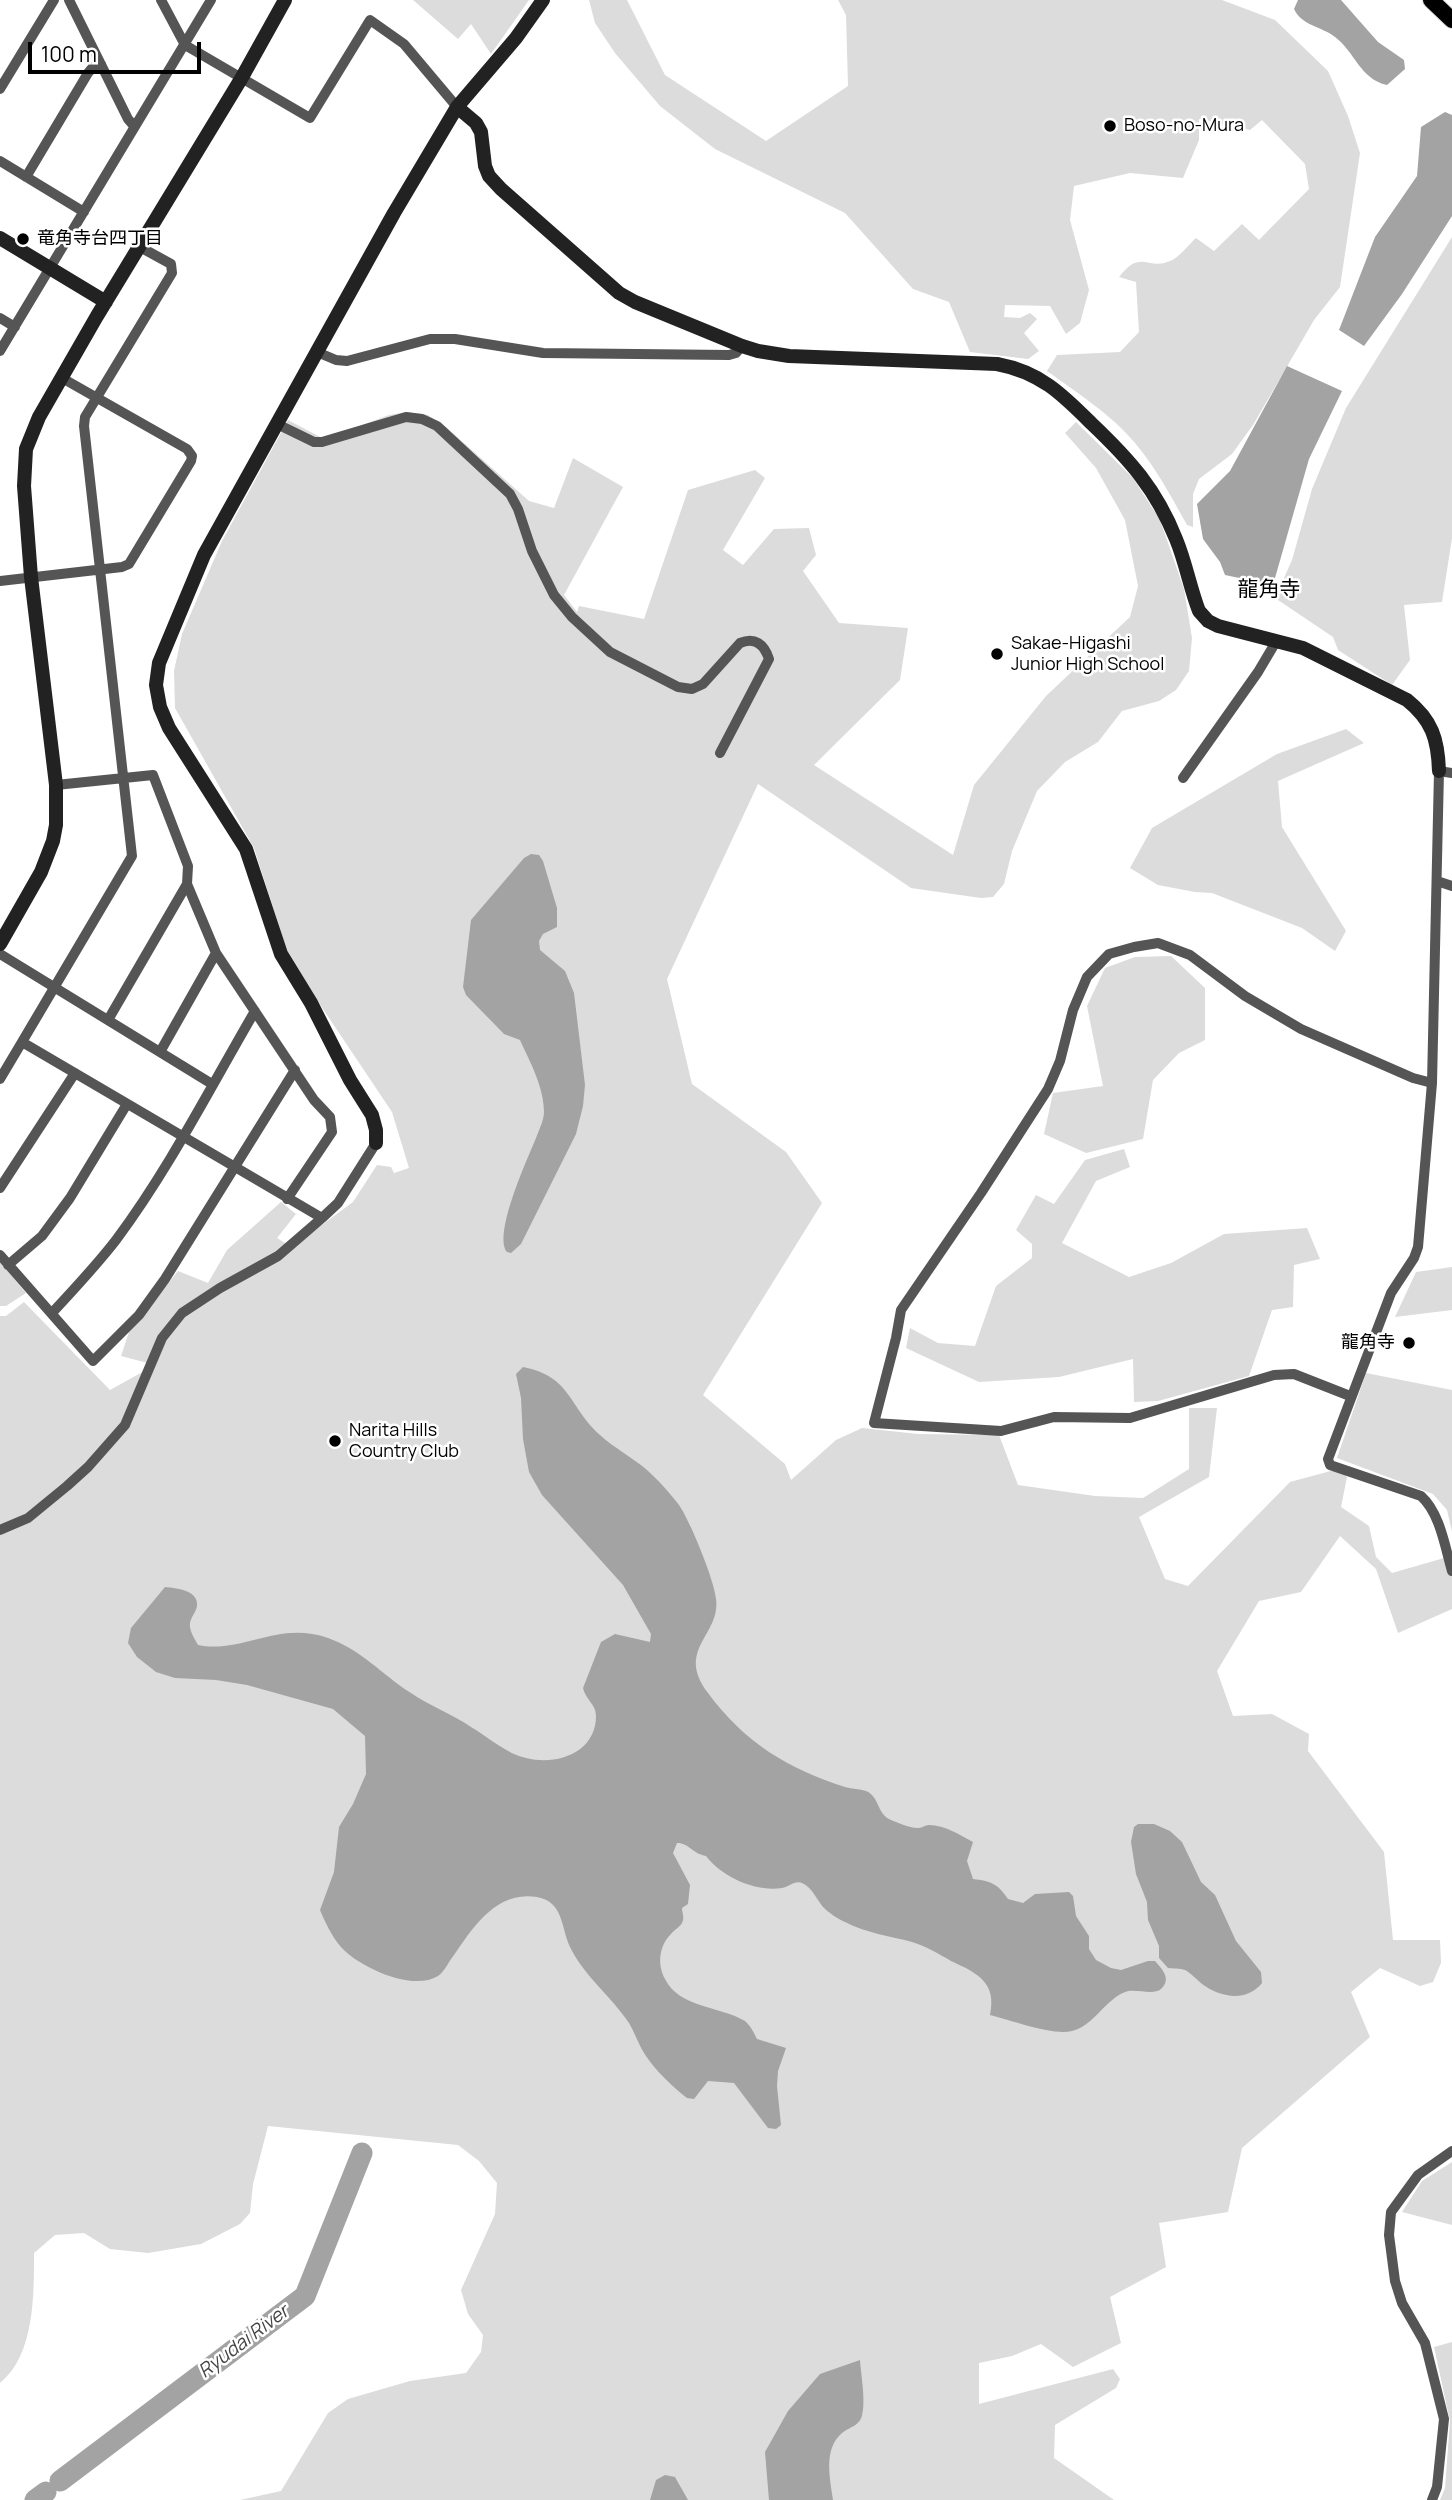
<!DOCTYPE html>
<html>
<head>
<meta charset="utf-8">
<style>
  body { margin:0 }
  #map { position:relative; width:1452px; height:2500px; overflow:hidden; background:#fff; font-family:Manrope,sans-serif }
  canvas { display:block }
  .scale { position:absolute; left:28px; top:42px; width:173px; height:32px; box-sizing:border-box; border:4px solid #000; border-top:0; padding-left:9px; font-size:21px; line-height:24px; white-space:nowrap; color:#000; -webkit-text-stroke:5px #fff; paint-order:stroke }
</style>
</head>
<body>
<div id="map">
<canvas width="1452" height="2500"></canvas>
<div class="scale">100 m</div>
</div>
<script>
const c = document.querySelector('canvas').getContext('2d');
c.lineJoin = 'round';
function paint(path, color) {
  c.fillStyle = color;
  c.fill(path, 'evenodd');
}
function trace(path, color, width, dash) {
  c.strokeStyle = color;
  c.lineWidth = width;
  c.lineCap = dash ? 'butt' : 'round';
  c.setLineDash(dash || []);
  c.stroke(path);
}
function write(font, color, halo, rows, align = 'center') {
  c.font = font + ' Manrope,"Noto Sans JP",sans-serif';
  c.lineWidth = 5;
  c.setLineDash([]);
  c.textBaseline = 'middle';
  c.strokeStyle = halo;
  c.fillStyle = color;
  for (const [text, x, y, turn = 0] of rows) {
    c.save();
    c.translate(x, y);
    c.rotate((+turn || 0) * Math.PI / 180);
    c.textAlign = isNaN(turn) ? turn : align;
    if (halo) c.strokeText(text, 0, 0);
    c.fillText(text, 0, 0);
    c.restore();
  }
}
paint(new Path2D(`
  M413 0H529L491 54 471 24 458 39Z
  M589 0H627L665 75 766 141 848 86 846 15 838 0H1222L1275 20 1328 71 1348 116 1360 153 1340 287 1314 320 1253 425 1232 454 1199 479 1193 494V527L1187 525C1171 496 1156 468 1135 443 1111 414 1077 393 1047 371L1057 355 1120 352 1139 332 1136 282 1119 277C1141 248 1147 271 1170 261 1179 258 1189 244 1196 238L1214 251 1242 224 1259 240 1309 189 1305 164 1262 120 1250 130 1199 119V140L1183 178 1130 173 1074 186 1070 220 1089 290 1080 323 1066 334 1050 306 1005 305 1004 317 1020 318 1030 313 1037 319 1024 333 1039 351 1028 359 970 352 949 302 913 289 845 213 715 149 660 106 615 53 595 23Z
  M1452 237V538L1442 602 1404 605 1410 660 1392 685 1338 650 1333 637 1275 598 1292 560 1312 489 1346 408Z
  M407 412 428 415 446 427 529 501 554 508 573 458 623 487 564 595 577 612 579 606 644 619 688 490 755 470 765 478 723 550 743 565 774 529 809 528 816 555 803 571 839 623 908 628 900 680 814 765 953 855 974 785 1046 696 1130 617 1138 586 1125 520 1096 468 1065 433 1076 422 1133 478 1160 520 1184 589 1192 638 1189 671 1176 690 1159 701 1122 711 1098 742 1065 762 1037 791 1012 851 1004 884 993 897 981 898 911 888 758 784 667 979 692 1084 786 1152 822 1203 703 1395 785 1464 791 1480 836 1440 862 1428 918 1434 999 1435 1018 1485 1095 1496 1143 1498 1189 1469V1408H1217L1209 1477 1139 1517 1165 1579 1188 1586 1290 1482 1338 1469 1347 1477 1341 1507 1369 1526 1376 1557 1392 1573 1444 1558 1452 1574V1609L1398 1633 1376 1569 1340 1536 1301 1592 1259 1601 1217 1671 1233 1716 1272 1714 1309 1734 1308 1751 1384 1852 1393 1940H1440L1441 1963 1433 1982 1420 1986 1380 1968 1351 1992 1370 2037 1242 2148 1228 2212 1159 2223 1166 2267 1110 2297 1121 2343 1073 2367 1041 2344 1012 2356 979 2363V2404L1113 2369 1120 2379 1116 2388 1055 2425 1054 2458 1114 2500H240L281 2491 328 2413 348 2399 410 2381 466 2373 481 2352 483 2335 468 2314 461 2290 495 2214 497 2183 479 2161 458 2145 268 2126 253 2184 250 2213 240 2224 201 2244 148 2253 110 2249 84 2233 55 2235 34 2253C34 2293 35 2355 0 2383V1316H6L24 1302 110 1390 155 1365 121 1356 129 1332 178 1271 208 1283 227 1250 281 1202 296 1214 277 1238 292 1247 353 1202 377 1165 391 1167 394 1173 409 1168 392 1112 317 1000 286 948 254 848 175 708 174 671 182 634 222 541 288 420 324 439 389 415Z
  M1346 729 1364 743 1278 781 1282 827 1346 931 1335 951 1302 928 1212 893 1195 892 1158 885 1130 868 1152 828 1277 754Z
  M1171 956 1205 988V1040L1179 1053 1153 1080 1143 1139 1086 1153 1044 1134 1053 1093 1103 1086 1087 1006 1105 968 1135 957Z
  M1124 1149 1130 1167 1096 1181 1062 1243 1129 1277 1171 1263 1224 1234 1307 1228 1320 1259 1294 1265 1293 1307 1272 1310 1249 1376 1158 1401 1134 1402 1133 1359 1059 1377 979 1382 906 1348 910 1328 938 1343 975 1346 996 1286 1032 1258V1244L1016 1230 1036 1195 1054 1204 1085 1160Z
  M0 1262 26 1293 6 1306H0Z
  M1452 1267V1310L1395 1317 1416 1272Z
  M1366 1373 1452 1390V1532L1447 1510 1433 1494 1337 1458Z
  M1452 2162V2225L1402 2212 1422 2181Z
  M1452 2342V2500H1440L1445 2488 1450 2421 1434 2347Z`), '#dcdcdc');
paint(new Path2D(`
  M1298 0H1341L1378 42 1404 60 1405 69 1387 85C1360 79 1355 52 1335 37 1321 26 1302 26 1294 9Z
  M1445 112 1452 115V216L1402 294 1364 346 1339 330 1375 237 1417 176 1421 127Z
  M1287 366 1342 391 1309 459 1273 585 1225 575 1220 562 1203 539 1197 504 1230 471Z
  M531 854 539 855 543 861 557 908V927L543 934 539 941 540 950 565 971 574 993 585 1085 583 1106 576 1134 521 1244 511 1253 507 1252C493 1234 527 1160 536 1138 539 1130 544 1120 544 1112 544 1087 530 1062 520 1040L504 1034 466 995 463 987 471 920 524 858Z
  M523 1367C572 1377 568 1406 600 1435 614 1448 632 1457 647 1470 658 1480 670 1493 679 1505 690 1521 714 1579 716 1599 721 1635 675 1649 708 1693 744 1742 788 1769 845 1787 852 1789 860 1789 866 1791 879 1796 877 1813 889 1819 895 1822 912 1829 919 1828 922 1828 925 1825 929 1825 945 1825 960 1835 973 1842L967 1861 973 1879C991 1881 998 1884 1008 1899L1023 1903 1035 1894 1069 1892 1073 1896 1076 1916 1089 1936V1949L1096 1960 1111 1968 1121 1970 1148 1961H1155C1162 1969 1172 1979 1161 1989 1153 1996 1135 1988 1125 1992 1101 2002 1092 2032 1063 2032 1043 2032 1010 2020 990 2015 997 1982 977 1973 951 1961 939 1954 926 1946 912 1942 890 1936 866 1933 845 1922 838 1919 829 1913 823 1907 817 1900 812 1887 802 1883 795 1880 789 1887 782 1888 755 1892 722 1877 706 1856 693 1854 689 1843 677 1843L673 1853 690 1885 688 1904 682 1908C682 1914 685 1917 682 1923 680 1927 674 1930 671 1934 659 1946 657 1964 665 1979 679 2008 720 2006 745 2021 750 2025 754 2033 757 2039L786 2048 778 2071 777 2086 781 2125 776 2129 768 2128 734 2083 708 2081 694 2099 687 2098C672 2086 657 2072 646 2056 639 2046 635 2033 629 2023 611 1996 584 1976 570 1947 561 1928 564 1902 537 1897 497 1890 473 1927 454 1955 449 1961 445 1971 438 1976 412 1992 359 1967 341 1947 332 1937 325 1922 320 1910L334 1872 339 1827 353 1804 366 1774 365 1736 333 1709 247 1685 216 1680 175 1678 156 1672 137 1657 128 1643 131 1628 165 1587C176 1588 199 1590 197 1606 196 1612 191 1617 190 1623 189 1630 194 1638 198 1645 242 1654 278 1620 328 1638 362 1650 381 1674 411 1693 430 1706 452 1714 471 1727 488 1737 507 1754 526 1758 558 1766 596 1752 596 1716 596 1704 585 1699 583 1688L601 1642 615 1634 650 1642 651 1634 623 1585 542 1495 529 1472 523 1439 521 1398 516 1374Z
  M1138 1824H1154L1170 1831 1182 1842 1201 1882 1215 1895 1236 1941 1261 1972 1262 1983C1247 2002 1221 1998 1202 1984 1197 1980 1191 1973 1185 1970 1180 1968 1173 1969 1168 1968L1159 1958V1946L1148 1920 1147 1902 1136 1874 1131 1842 1134 1827Z
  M860 2360C861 2375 866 2402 862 2415 860 2426 849 2427 842 2433 823 2449 830 2478 833 2500H769L765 2452 788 2411 820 2374Z
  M665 2475 675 2477 688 2500H650L656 2480Z`), '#a3a3a3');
trace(new Path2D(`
  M60 2481 305 2296 362 2153
  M35 2500 46 2492`), '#a3a3a3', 21);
const primary = new Path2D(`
  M1431 0 1452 20`);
trace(primary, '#dbdbdb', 18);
trace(new Path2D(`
  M69 0 128 119 134 126
  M161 0 185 45 310 118 370 20 404 44 457 107
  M0 89 54 0
  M0 161 84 212
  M26 177 88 73 93 67 101 64
  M140 247 171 264 172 273 85 417 84 426 132 856 22 1042 322 1218
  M0 318 15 327
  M0 351 211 0
  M317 352 336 360 347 361 430 339H455L543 353 729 355 736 353 742 346
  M277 424 314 442H322L406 417 422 419 437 426 510 494 518 509 532 551 554 595 572 617 610 652 678 687 692 689 703 684 740 643C755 637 764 644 769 659L720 753
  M0 581 122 567 129 564 191 461 192 456 187 449 62 378
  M1452 773 1439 771 1432 1083 1418 1247 1414 1258 1391 1293 1328 1459 1330 1465 1421 1496C1440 1513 1445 1547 1452 1571
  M1183 778 1258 672 1277 640
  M56 785 153 775 188 866 187 884 216 953 314 1100 330 1117 332 1132 287 1199
  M1437 881 1452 886
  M0 954 212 1084
  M108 1020 187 884
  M160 1052 216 953
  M0 1079 22 1042
  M0 1188 75 1073
  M0 1255 93 1361 139 1315 165 1279 295 1070
  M8 1265 42 1236 70 1198 127 1104
  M52 1313C74 1289 96 1266 116 1240 169 1169 210 1088 255 1011
  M1350 1396 1294 1374 1274 1375 1130 1418 1054 1417 1001 1431 874 1423 896 1338 901 1310 981 1193 1048 1089 1060 1061 1073 1010 1087 977 1109 954 1134 947 1158 943 1190 955 1245 996 1301 1029 1413 1078 1432 1083
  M0 1530 28 1518 67 1486 88 1467 125 1425 162 1338 182 1313 220 1288 278 1256 322 1218 338 1203 376 1143
  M1432 2500 1437 2487 1444 2419 1425 2343 1402 2303 1395 2281 1389 2235 1391 2212 1418 2175 1452 2151`), '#555', 10);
trace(new Path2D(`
  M457 107 476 123 481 132 485 166 489 176 501 189 619 293 635 302 742 346 758 351 789 356 997 364C1040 372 1062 394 1091 423 1130 460 1156 489 1176 539 1186 563 1190 588 1199 611L1208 621 1218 626 1303 648 1407 700C1432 720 1438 739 1439 771
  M0 238 106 302
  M0 944 41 872 53 841 56 825V785L31 577 24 486 26 449 39 417 97 316 241 79 285 0
  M376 1143V1130L372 1115 350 1080 311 1003 281 954 246 849 169 728 160 707 156 685 159 663 204 555 394 213 457 107 516 38 543 0`), '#222', 14);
trace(primary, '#000', 16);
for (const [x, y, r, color] of [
  [1110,126,7,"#000"],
  [23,239,7,"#000"],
  [997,654,7,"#000"],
  [1409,1343,7,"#000"],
  [335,1441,7,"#000"]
]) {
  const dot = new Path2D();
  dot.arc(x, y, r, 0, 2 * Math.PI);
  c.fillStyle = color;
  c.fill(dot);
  trace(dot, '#fff', 2.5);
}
write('18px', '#000', '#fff', [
  ["Boso-no-Mura",1124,126],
  ["竜角寺台四丁目",37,239],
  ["Sakae-Higashi",1011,644],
  ["Junior High School",1011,665],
  ["龍角寺",1395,1343,"right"],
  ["Narita Hills",349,1431],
  ["Country Club",349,1452]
], 'left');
write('italic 19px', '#444', '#fff', [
  ["Ryudai River",244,2342,-37]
]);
write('21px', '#000', '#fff', [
  ["龍角寺",1269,590]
]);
</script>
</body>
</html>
